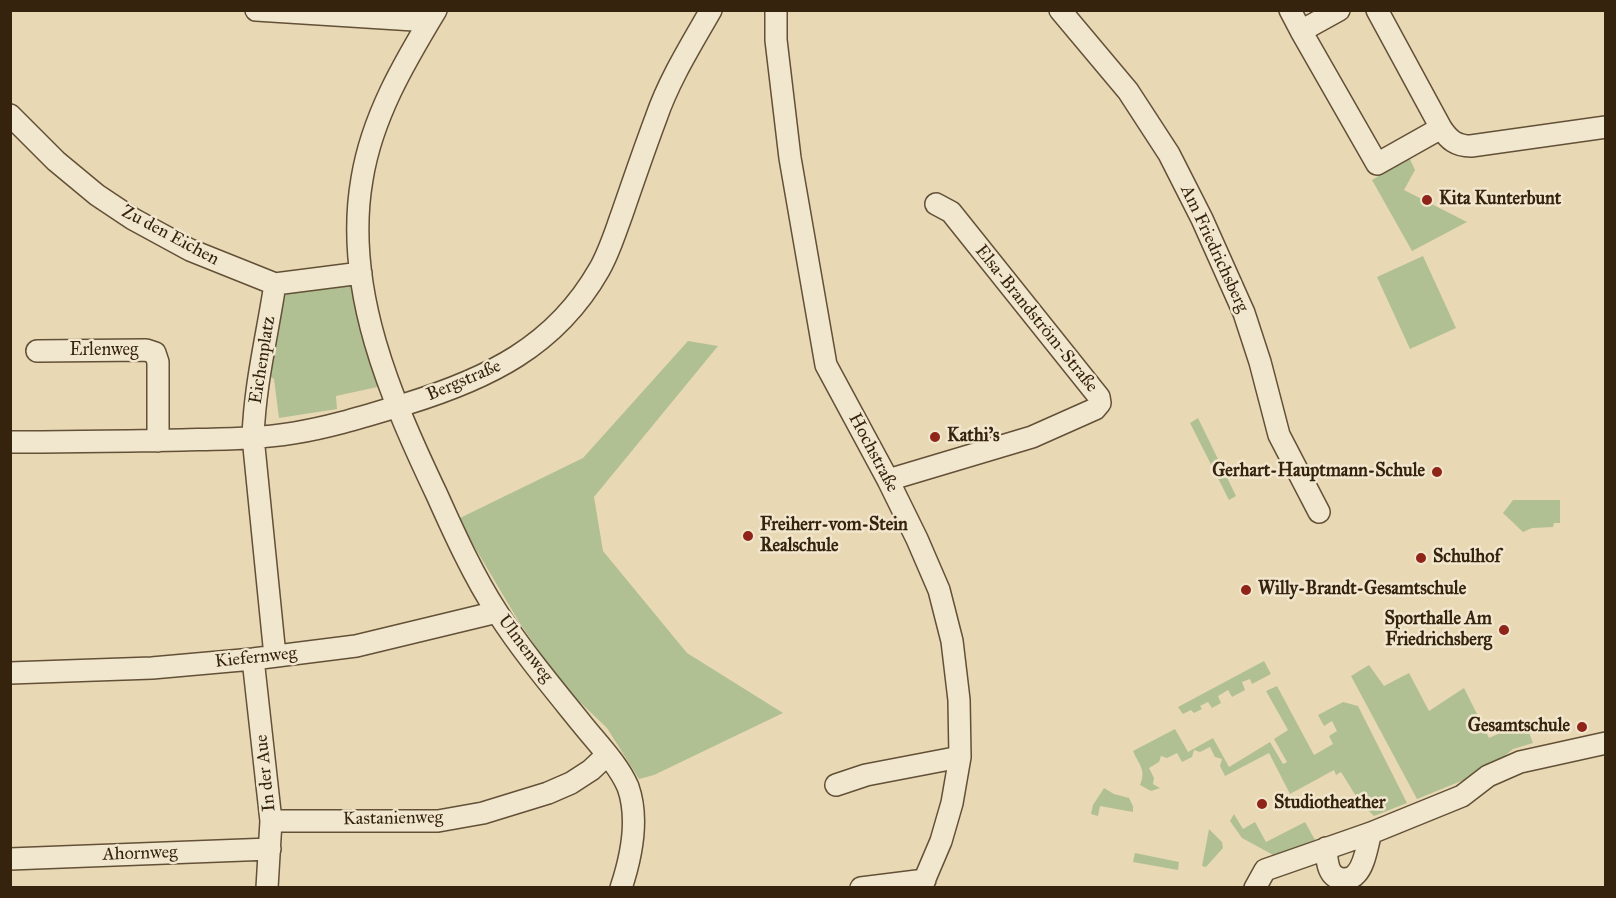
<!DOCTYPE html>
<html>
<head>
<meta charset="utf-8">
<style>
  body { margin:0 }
  #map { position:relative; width:1616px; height:898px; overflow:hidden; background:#e9d8b4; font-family:"IM FELL Great Primer",serif }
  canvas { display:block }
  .frame { position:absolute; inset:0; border:12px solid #35230d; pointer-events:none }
</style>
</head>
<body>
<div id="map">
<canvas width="1616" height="898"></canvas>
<div class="frame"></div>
</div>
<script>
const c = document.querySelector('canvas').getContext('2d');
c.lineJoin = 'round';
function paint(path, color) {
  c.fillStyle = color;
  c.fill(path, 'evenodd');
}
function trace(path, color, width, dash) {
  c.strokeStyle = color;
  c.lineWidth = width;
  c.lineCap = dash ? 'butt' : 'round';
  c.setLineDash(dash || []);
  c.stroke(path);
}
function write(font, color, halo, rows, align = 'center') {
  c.font = font + ' "IM FELL Great Primer",serif';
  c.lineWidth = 5;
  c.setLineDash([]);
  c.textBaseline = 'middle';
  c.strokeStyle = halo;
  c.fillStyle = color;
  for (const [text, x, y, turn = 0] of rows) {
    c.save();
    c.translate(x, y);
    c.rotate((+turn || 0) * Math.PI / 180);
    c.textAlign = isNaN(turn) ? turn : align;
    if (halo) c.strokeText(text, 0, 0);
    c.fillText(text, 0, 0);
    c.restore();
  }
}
paint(new Path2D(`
  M1409 157 1415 170 1404 190 1467 222 1412 251 1372 180Z
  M1423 256 1456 328 1410 349 1377 277Z
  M354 283 382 386 336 396 337 409 279 418 274 379 266 374 283 291Z
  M688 341 718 346 594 497 603 551 687 653 783 713 654 775 639 779 607 728 562 685 519 622 458 519 583 458Z
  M1198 418 1236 496 1229 500 1190 423Z
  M1513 500H1560V523H1554L1553 527 1532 528 1523 532 1503 513Z
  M1264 661 1271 674 1252 684 1250 679 1242 682 1245 690 1232 697 1228 690 1218 696 1221 703 1212 708 1208 702 1200 706 1202 709 1194 713 1191 710 1183 714 1178 707Z
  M1369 665 1384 686 1409 673 1429 711 1464 688 1489 738 1525 722 1533 743 1513 749 1486 771 1417 799 1351 676Z
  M1277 686 1314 755 1333 744 1329 736 1337 731 1332 721 1324 726 1318 715 1343 702 1358 706 1407 803 1374 816 1359 801 1341 772 1336 775 1334 770 1290 794 1269 753 1225 776 1220 766 1222 759 1215 757 1210 747 1200 752 1194 750 1192 757 1182 762 1177 753 1167 758 1161 756 1159 762 1149 768 1154 778 1153 784 1160 788 1151 791 1140 785C1147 769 1138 764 1133 751L1175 729 1188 752 1213 738 1229 767 1270 742 1283 764 1287 762 1274 739 1288 730 1266 691Z
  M1104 788 1114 794 1129 798 1133 806V812L1100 806 1098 816 1091 814 1093 805Z
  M1234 814 1243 829 1255 822 1266 842 1305 822 1315 840 1275 856 1242 838 1230 821Z
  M1209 829 1222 842 1223 848 1206 867 1202 866Z
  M1135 853 1179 862 1178 870 1133 862Z`), '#b0c092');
const minor = new Path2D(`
  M256 10 414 20 427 24
  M436 10C404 63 372 117 362 179 343 289 391 398 437 495 454 533 474 577 497 612 522 651 553 688 582 724 598 744 618 764 628 787 639 818 631 858 621 888
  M776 10V40L790 158 826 365 888 480 917 539 939 590 952 641 959 700 960 757 952 803 941 841 921 888
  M1060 10 1128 91 1169 154 1202 219 1244 313 1260 362 1279 435 1319 512
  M1290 10 1301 31 1339 10
  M1377 10 1441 128C1449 140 1456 146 1471 146L1606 127
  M1301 31 1377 164 1441 128
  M10 115 56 161 97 195 133 219 190 250 275 284 361 273
  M37 351 146 350 155 353 158 362V441
  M10 442C68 442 125 441 182 440 220 439 257 439 294 433 332 427 369 415 406 404 487 379 555 347 599 270 609 253 615 233 622 214 633 182 644 150 656 118 669 80 691 45 711 10
  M888 480 1032 437 1095 409 1100 403 1099 397 951 212 936 204
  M275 656 253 437C255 383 267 337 275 284
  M253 659 271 821 267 888
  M10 673 152 668 253 659 356 646 497 612
  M836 785 866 775 960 757
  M271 821H438L483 813 548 793 571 783 591 770 607 755
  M1326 848C1327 860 1327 878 1343 879 1347 879 1353 878 1356 874 1365 865 1367 845 1371 833
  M10 859 270 849
  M861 888 925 880
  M1255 888 1265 870 1371 833 1462 796 1488 776 1520 762 1606 743`);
trace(minor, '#625037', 24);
trace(minor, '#f1e6ce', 21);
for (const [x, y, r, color] of [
  [1427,200,6,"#8f2418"],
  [935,437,6,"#8f2418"],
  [1437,472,6,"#8f2418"],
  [748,536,6,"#8f2418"],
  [1421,558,6,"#8f2418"],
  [1246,590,6,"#8f2418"],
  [1504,630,6,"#8f2418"],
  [1582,727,6,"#8f2418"],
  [1262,804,6,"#8f2418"]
]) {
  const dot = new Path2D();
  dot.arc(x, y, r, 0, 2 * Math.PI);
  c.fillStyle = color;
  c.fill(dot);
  trace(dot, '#f1e6ce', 2);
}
write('bold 18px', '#35230d', '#f1e6ce', [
  ["Kita Kunterbunt",1439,200],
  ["Kathi's",947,437],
  ["Gerhart-Hauptmann-Schule",1425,472,"right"],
  ["Freiherr-vom-Stein",760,526],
  ["Realschule",760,547],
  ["Schulhof",1433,558],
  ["Willy-Brandt-Gesamtschule",1258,590],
  ["Sporthalle Am",1492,620,"right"],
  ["Friedrichsberg",1492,641,"right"],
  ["Gesamtschule",1570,727,"right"],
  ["Studiotheather",1274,804]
], 'left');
write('18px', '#35230d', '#f1e6ce', [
  ["Zu den Eichen",170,236,28],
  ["Am Friedrichsberg",1214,249,65],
  ["Elsa-Brandström-Straße",1036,319,51],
  ["Erlenweg",104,351],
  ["Eichenplatz",263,360,-81],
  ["Bergstraße",464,381,-23],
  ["Hochstraße",873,453,62],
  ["Ulmenweg",525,649,53],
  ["Kiefernweg",256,658,-6],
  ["In der Aue",266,773,-96],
  ["Kastanienweg",393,819,-1],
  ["Ahornweg",140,854,-2]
]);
</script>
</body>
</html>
